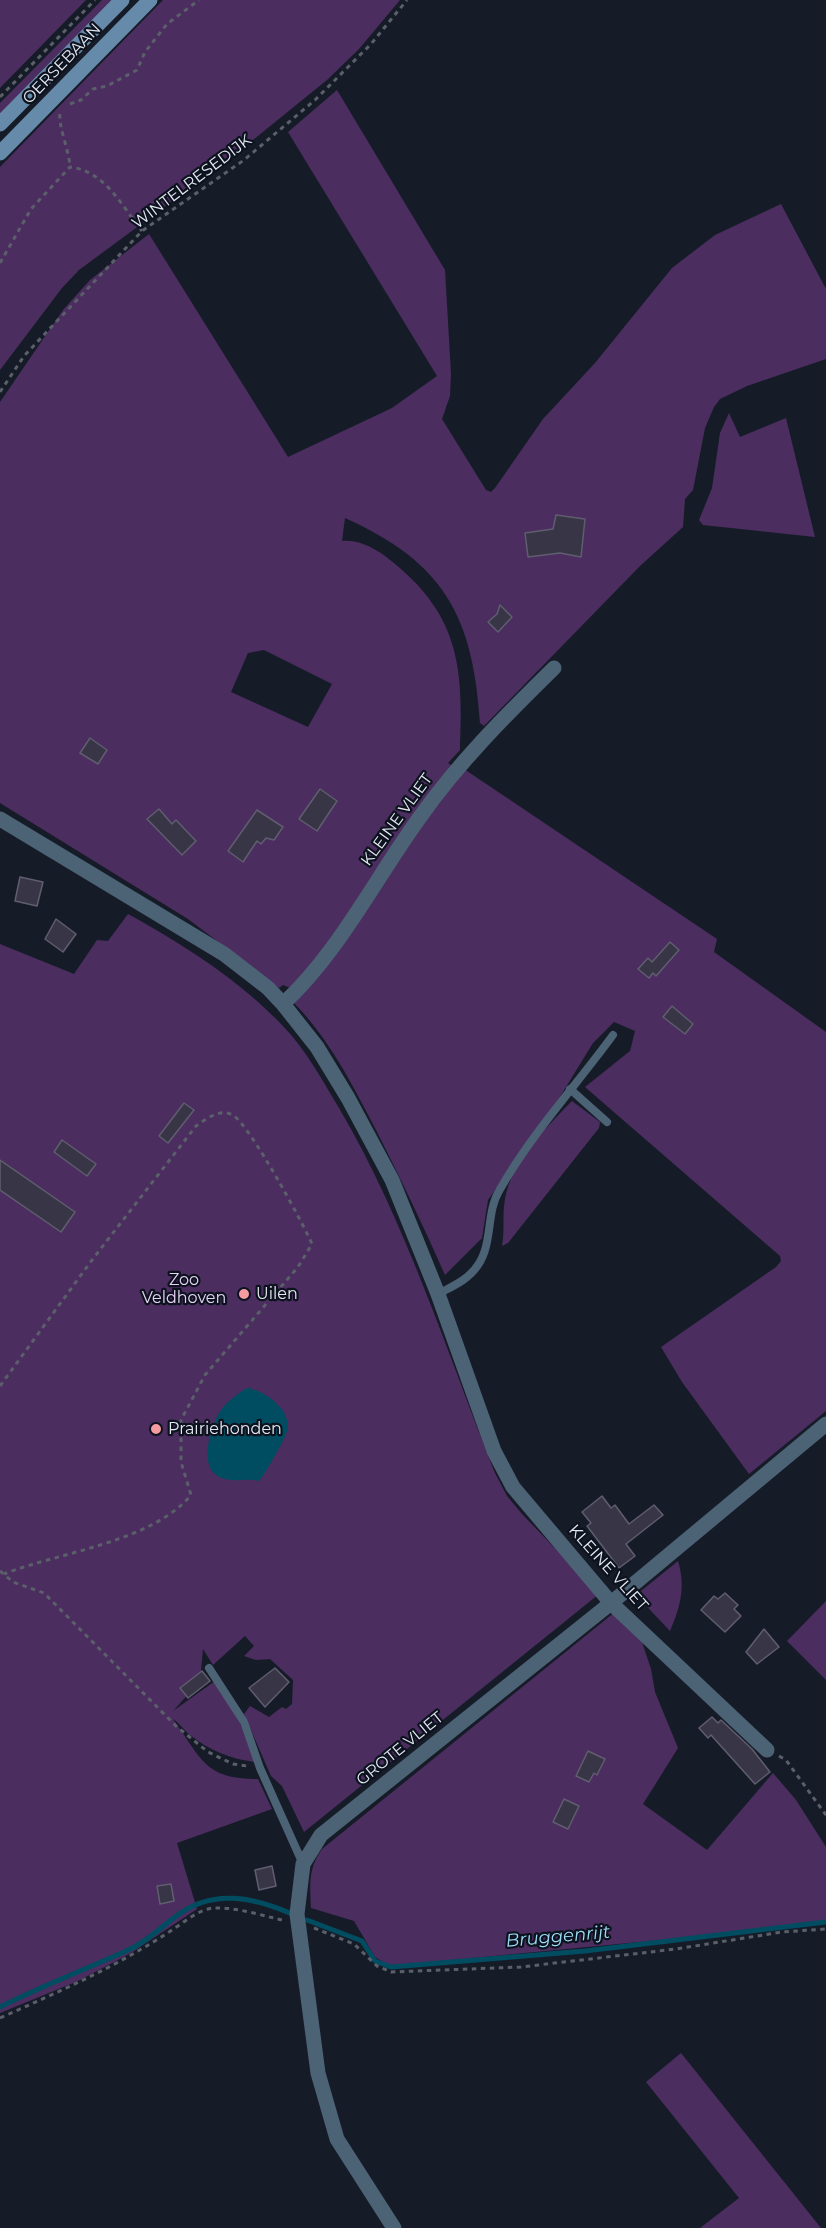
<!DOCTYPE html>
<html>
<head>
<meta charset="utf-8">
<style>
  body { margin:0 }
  canvas { display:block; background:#161b28 }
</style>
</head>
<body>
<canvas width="826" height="2228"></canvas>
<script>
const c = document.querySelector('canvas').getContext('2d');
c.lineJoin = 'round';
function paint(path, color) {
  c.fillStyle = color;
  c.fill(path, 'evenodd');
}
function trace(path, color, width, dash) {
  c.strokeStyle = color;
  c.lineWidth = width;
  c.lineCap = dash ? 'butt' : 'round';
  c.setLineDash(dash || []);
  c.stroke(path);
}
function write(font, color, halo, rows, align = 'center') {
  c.font = font + ' Montserrat,sans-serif';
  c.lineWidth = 4.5;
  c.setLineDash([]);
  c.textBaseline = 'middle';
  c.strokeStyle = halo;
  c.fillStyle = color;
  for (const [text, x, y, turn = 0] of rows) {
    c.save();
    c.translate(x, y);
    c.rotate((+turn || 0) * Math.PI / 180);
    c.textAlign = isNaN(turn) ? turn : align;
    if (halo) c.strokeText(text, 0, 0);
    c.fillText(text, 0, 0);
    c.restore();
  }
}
paint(new Path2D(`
  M0 0H86L0 88Z
  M102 0H118L0 121V103Z
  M163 0H400L359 49 327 80 232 157 79 270 62 288 0 370V167Z
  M337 90 445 270 451 374 450 396 442 419 486 490 491 492 495 488 543 419 595 363 672 268 715 235 781 204 826 289V359L747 386 720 399 714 407 705 428 693 490 685 499 683 527 640 566 484 726 480 723C473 617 445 563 345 518L342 541C362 539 381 552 395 564 461 618 463 672 460 750L448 763 454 767 308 979 293 989 283 985 279 988 188 919 0 803V402L63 310 90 280 149 234 288 457 392 408 437 376 288 132ZM264 650 332 684 308 727 231 692 248 653Z
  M729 413 740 437 786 418 815 537 703 525 699 520 712 488 720 433Z
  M464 769 717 939 714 952 826 1032V1411L749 1474 682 1382 661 1347 776 1267 781 1261 780 1256 585 1087 630 1051 635 1031 614 1022 593 1043 558 1100 488 1200 482 1238 445 1275C423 1225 399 1175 374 1126 351 1082 329 1039 294 1003L425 816Z
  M128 914C184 945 238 979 283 1026 306 1050 322 1080 339 1108 406 1222 446 1350 495 1473L507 1496 522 1514 599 1594 304 1832 282 1786 271 1776 244 1714 250 1706 269 1717 282 1707 286 1709 292 1704 293 1680 270 1659 256 1660 244 1656 254 1646 245 1636 213 1665 203 1649 200 1681 173 1711 215 1681 240 1723 255 1762C230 1759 209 1750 190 1735 184 1730 178 1722 173 1719 202 1759 204 1779 258 1779L272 1809 177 1843 197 1909 131 1953 78 1981 0 2013V944L74 974 97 940 108 941Z
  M572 1101 600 1122 599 1128 508 1243 502 1246C505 1230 502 1215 505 1199 512 1160 546 1128 572 1101Z
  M678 1561C686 1587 680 1608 670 1631L636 1595Z
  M826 1601V1680L787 1641Z
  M615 1612 640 1636 651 1669 655 1692 678 1748 643 1804 707 1850 773 1773 796 1800 826 1847V1924L390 1966 375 1957 354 1921 311 1908C310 1884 308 1869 322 1849Z
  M681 2053 821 2228H700L739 2198 646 2082Z`), '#4b2d5f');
paint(new Path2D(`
  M247 1388C264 1390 289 1408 288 1428 287 1436 265 1474 259 1481 244 1477 228 1485 215 1474 200 1462 211 1426 219 1413 226 1402 237 1394 247 1388Z`), '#004d62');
trace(new Path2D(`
  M307 1920 362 1941 375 1961 391 1967 585 1951 826 1922
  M0 2007C42 1986 84 1970 126 1951 145 1943 159 1929 175 1917 212 1888 253 1897 292 1914`), '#004d62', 5);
const building = new Path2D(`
  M556 515 585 519 581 557 560 553 528 557 525 533 553 529Z
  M500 605 512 617 498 632 488 622 497 614Z
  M90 738 107 750 98 764 80 753Z
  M320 789 337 801 317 831 299 819Z
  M159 809 172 824 176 820 196 841 182 855 147 819Z
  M257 810 283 827 274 840 266 838 261 844 257 841 243 862 228 851Z
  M20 877 43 882 37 906 15 901Z
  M56 919 76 934 63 952 45 939Z
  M670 942 679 950 656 976 653 973 649 978 638 969 648 958 652 962Z
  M672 1006 693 1024 685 1034 663 1017Z
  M184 1103 194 1110 168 1143 159 1136Z
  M62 1140 96 1164 87 1176 54 1152Z
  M0 1160 75 1212 61 1232 0 1190Z
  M602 1496 611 1508 615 1505 629 1524 654 1505 663 1515 626 1544 635 1556 619 1568 587 1526 591 1523 582 1512Z
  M725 1593 738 1605 734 1609 741 1616 725 1632 701 1610 714 1596 718 1599Z
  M764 1629 779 1647 757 1664 746 1652Z
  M275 1668 289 1682 265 1707 249 1688Z
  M202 1671 210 1681 188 1698 180 1688Z
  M712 1717 718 1723 721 1720 752 1749 770 1772 755 1784 711 1735 708 1738 699 1728Z
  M588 1751 605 1759 597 1775 594 1773 589 1782 576 1776Z
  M564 1799 579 1806 568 1829 553 1822Z
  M272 1866 276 1886 259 1890 255 1870Z
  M171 1884 174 1901 160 1904 157 1886Z`);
paint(building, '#383646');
trace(building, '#5f5d6f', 1.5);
trace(new Path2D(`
  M0 97 95 0
  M70 104 81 100 93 89 107 86 137 70 145 52 167 24 199 0
  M60 114C58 125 69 150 70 167
  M0 263 31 209 70 167C105 171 121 205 142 231
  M0 392 24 356 142 231 244 160 315 100 371 44 407 0
  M0 1386 92 1260 196 1126C206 1119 221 1107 234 1116 251 1128 302 1221 312 1244L298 1267 205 1375 181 1420V1462L191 1495C152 1542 60 1552 4 1574
  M0 1571 13 1582 44 1593 176 1726 208 1752 233 1764 247 1766
  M779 1756 786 1760 826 1815
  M314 1928 354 1944 377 1966 391 1972 521 1967 676 1949 782 1932 826 1929
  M0 2018C60 1991 114 1968 169 1932 182 1924 197 1910 213 1908 236 1907 260 1915 282 1920`), '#5a5f6a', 3, [4.5, 4.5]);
trace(new Path2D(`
  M570 1089 607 1122
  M438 1294C453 1286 468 1280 478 1265 493 1243 486 1213 499 1191 531 1134 575 1087 613 1035
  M209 1668 244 1722 260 1768 303 1864`), '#4c6275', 8);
trace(new Path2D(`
  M0 819 224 954 268 988 283 1004 317 1047 348 1098 392 1180 438 1294 494 1451 513 1487 611 1603 767 1750
  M283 1004C339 952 375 879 420 817 459 762 506 715 554 668
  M394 2228 337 2139 318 2073 297 1914 303 1864 321 1835 611 1603 826 1424`), '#4c6275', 15);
trace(new Path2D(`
  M0 124 122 0
  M0 153 150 0`), '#668aa9', 15);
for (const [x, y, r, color] of [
  [244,1294,6,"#f49aa1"],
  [156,1429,6,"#f49aa1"]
]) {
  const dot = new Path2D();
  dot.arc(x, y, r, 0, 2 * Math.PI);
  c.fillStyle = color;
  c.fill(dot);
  trace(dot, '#0d121f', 2);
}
write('16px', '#e4e9f2', '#0d121f', [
  ["OERSEBAAN",62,64,-46],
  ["WINTELRESEDIJK",192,182,-37],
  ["KLEINE VLIET",397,820,-54],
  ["KLEINE VLIET",608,1568,48],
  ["GROTE VLIET",400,1749,-39]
]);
write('16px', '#e7d4f6', '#0d121f', [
  ["Zoo",184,1280],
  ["Veldhoven",184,1298]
]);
write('16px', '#e4e9f2', '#0d121f', [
  ["Uilen",256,1294],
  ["Prairiehonden",168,1429]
], 'left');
write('italic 18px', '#9bdbf4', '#0d121f', [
  ["Bruggenrijt",558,1937,-5]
]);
</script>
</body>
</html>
